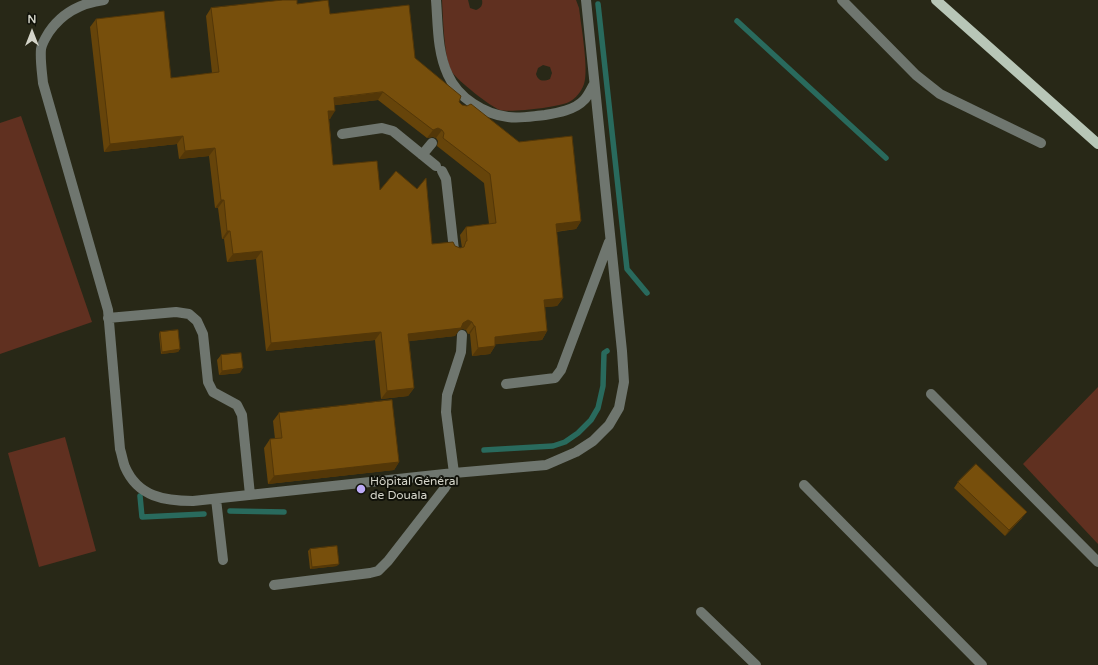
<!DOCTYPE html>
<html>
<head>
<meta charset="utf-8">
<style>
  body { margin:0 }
  #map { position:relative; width:1098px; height:665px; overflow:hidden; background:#282817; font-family:"Varela Round",sans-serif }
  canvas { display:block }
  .north { position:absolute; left:12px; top:12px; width:40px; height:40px; -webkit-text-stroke:3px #101109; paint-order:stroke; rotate:0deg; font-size:11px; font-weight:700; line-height:16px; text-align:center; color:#d4d4c9 }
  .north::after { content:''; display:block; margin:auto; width:14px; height:18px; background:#d4d4c9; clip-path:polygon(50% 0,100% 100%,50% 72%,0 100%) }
</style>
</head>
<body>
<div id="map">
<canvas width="1098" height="665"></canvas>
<div class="north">N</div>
</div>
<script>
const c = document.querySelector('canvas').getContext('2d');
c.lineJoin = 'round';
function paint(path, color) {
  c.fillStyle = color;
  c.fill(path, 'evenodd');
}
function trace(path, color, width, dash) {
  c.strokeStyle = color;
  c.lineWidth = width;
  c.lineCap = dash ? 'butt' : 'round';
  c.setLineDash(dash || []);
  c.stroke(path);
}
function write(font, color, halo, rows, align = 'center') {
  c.font = font + ' "Varela Round",sans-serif';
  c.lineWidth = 4;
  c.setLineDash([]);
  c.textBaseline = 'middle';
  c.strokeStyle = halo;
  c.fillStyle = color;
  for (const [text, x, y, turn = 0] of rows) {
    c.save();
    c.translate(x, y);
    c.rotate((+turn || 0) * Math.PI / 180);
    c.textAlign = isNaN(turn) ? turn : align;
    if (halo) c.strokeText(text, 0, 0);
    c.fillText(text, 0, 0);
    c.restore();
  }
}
paint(new Path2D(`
  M442 0H468L470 8 476 10C481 8 483 5 482 0H576L579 8C581 25 589 70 584 84 581 92 576 98 569 102 560 107 510 113 500 110 491 107 457 80 452 72 444 60 443 16 442 0ZM543 65 550 67 552 73 550 79C543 82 538 81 536 74L538 68Z
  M21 116 92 322 0 354V123Z
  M1098 387V544L1023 464Z
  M65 437 96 551 39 567 8 453Z`), '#603020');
trace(new Path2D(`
  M598 4 627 269 647 293
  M737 21 886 158
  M484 450 553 446 565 442 578 433 591 420 598 408 603 386 604 353 607 351
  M140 496 142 517 204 514
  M230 511 284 512`), '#296a5d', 5.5);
trace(new Path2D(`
  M104 0C81 3 62 13 49 32 46 37 42 43 41 49 40 60 42 72 43 83L108 310 120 449C122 455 123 462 125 467 138 497 165 501 193 501L454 473 546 465 576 452 593 441 609 425 619 408 624 382 622 351 586 0
  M436 0C438 24 437 52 448 75 458 98 484 114 508 117 520 119 533 116 545 115 557 113 575 110 584 100 588 96 591 89 594 84
  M842 0 916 75 940 94 1041 143
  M342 134 382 128 393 131 436 166
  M422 155 432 143
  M442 171 446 179 454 250
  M108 318 176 312 189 314 197 321 203 334 208 382 213 392 237 405 242 415 250 495
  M506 384 555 378 561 370 609 242
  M931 394 1098 562
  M804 485 982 665
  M216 499 223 560
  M274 585 370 573 378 571 388 561 444 489 454 473 446 412 447 395 461 352 462 335
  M701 612 756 665`), '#6f766f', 10);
trace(new Path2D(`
  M936 0 1098 144`), '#b8c6b7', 10);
paint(new Path2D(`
  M297 4 330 14 415 58 462 105 581 221 576 229 556 232 563 298 557 306 545 307 547 331 542 340 495 344V346L490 354 472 356 470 334H468L466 330 463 329 459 330 455 336 409 341 414 388 408 396 381 399 375 340 266 351 256 259 227 262 224 239H222L218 208H215L209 156 179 159 177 144 104 152 90 27 96 19 171 78 212 73 206 16 211 8ZM378 100 427 138 433 137 436 138 438 141 437 146 484 183 489 224 466 227 460 235 462 248H460L455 246 432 244 380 190 333 165 329 119H330L335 105Z
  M160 332 180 349 178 352 161 354 159 334Z
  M221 355 240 373 219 375 217 360Z
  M279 413 399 462 394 470 268 484 264 448 270 439H275L273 421Z
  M958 482 1022 518 1005 536 954 488Z
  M310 549 337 566 310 569 308 551Z`), '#66440a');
paint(new Path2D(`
  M383 92 378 100 329 106 334 98Z
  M328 111H335L330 119H322Z
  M438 128 442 130 436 138 433 137 427 138 433 130Z
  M183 136 177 144 104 152 110 144Z
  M215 148 209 156 179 159 185 151Z
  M221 200H224L218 208H215Z
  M581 221 576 229 550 232 556 224Z
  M227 231H230L224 239H222Z
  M262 251 256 259 227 262 233 254Z
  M563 298 557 306 538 308 544 300Z
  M468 320 472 322 466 330 463 329 459 330 455 336 403 342 408 334 463 323Z
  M474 326H475L470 334H468Z
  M547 331 542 340 489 345 495 337Z
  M381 332 375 340 266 351 271 343Z
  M495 346 490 354 472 356 478 348Z
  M180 349 178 352 161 354 162 352Z
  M243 368 240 373 219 375 222 371Z
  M414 388 408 396 381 399 387 391Z
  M399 462 394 470 268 484 274 476Z
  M1027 512 1022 518 1005 536 1009 530Z
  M339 564 337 566 310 569 312 567Z`), '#533708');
const building = new Path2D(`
  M283 0H297V4L328 0 330 14 409 5 415 58 461 96 459 102 462 105 467 106 471 104 519 142 572 136 581 221 556 224 563 298 544 300 547 331 495 337V346L478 348 475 326H474L472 322 468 320 463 323 461 328 408 334 414 388 387 391 381 332 271 343 262 251 233 254 230 231H227L224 200H221L215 148 185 151 183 136 110 144 96 19 164 11 171 78 219 72 211 8ZM383 92 433 130 438 128 442 130 444 133 443 138 490 174 496 223 466 227 467 241H466L464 247 460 248 455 246 453 242 432 244 426 178 417 189 396 171 380 190 377 161 333 165 328 111H335L334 98Z
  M178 330 180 349 162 352 160 332Z
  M241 353 243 368 222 371 221 355Z
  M392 400 399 462 274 476 270 439 282 438 279 413Z
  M976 464 1027 512 1009 530 958 482Z
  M337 546 339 564 312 567 310 549Z`);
paint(building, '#774f0c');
trace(building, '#533708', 1);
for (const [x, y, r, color] of [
  [361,489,5,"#bcaaf6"]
]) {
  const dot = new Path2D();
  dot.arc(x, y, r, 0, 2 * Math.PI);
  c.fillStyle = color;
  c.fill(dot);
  trace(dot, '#101109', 1.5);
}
write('12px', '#d4d4c9', '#101109', [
  ["Hôpital Général",370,482],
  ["de Douala",370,496]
], 'left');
</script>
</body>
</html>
